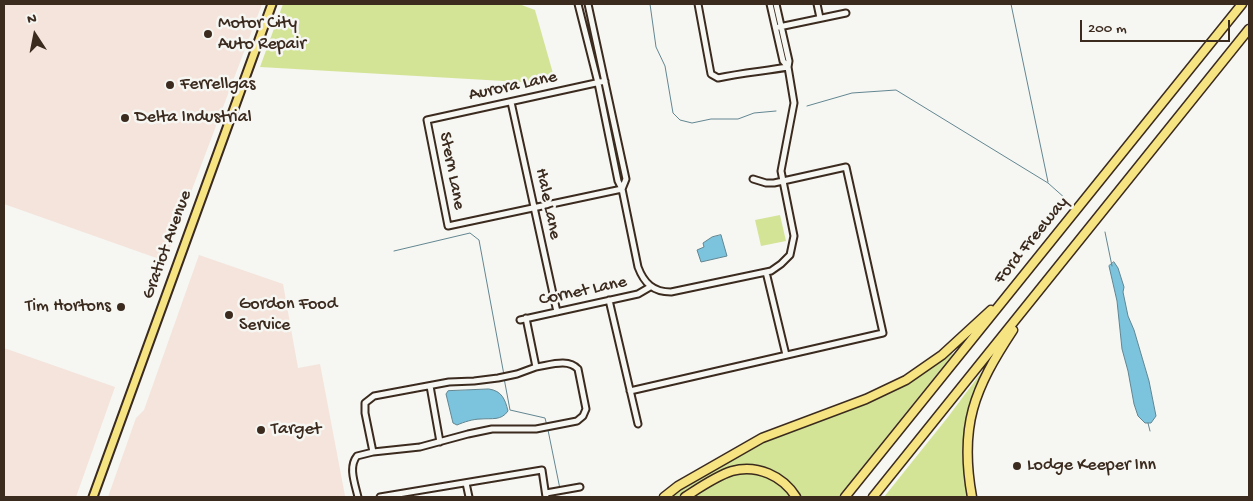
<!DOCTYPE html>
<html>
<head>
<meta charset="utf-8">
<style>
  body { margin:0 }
  #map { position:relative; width:1253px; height:501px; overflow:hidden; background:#f6f6f2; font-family:"Gochi Hand",sans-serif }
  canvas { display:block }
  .frame { position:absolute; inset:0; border:5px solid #3b2a1e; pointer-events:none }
  .north { position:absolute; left:10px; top:10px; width:50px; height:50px; -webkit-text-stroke:4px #f6f6f2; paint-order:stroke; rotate:349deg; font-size:14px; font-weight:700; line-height:20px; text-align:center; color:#3b2a1e }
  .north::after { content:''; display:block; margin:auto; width:18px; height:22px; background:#3b2a1e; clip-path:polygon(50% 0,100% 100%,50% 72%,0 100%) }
  .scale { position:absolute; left:1080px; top:20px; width:150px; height:22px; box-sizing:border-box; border:2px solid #3b2a1e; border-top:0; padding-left:6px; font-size:15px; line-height:18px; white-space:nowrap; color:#3b2a1e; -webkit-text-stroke:4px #f6f6f2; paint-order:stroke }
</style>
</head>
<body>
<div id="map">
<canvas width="1253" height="501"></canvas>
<div class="frame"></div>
<div class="north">N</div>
<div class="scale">200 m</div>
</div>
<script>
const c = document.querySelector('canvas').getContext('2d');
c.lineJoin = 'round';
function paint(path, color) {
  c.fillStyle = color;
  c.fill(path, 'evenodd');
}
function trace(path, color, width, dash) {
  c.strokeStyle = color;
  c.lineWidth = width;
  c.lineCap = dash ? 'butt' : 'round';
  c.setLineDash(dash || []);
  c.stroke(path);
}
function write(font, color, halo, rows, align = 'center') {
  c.font = font + ' "Gochi Hand",sans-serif';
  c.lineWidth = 5;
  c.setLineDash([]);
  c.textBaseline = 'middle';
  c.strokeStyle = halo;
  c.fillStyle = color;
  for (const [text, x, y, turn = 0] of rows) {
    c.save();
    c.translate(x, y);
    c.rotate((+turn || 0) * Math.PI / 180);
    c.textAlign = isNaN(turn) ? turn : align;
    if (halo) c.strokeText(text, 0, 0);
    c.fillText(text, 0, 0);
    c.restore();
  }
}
paint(new Path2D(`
  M4 4H262L165 261 4 204Z
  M199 255 283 284 298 368 320 364 345 496 333 497H108L136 418 144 410Z
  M4 348 115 387 76 497H4Z`), '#f4e4db');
paint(new Path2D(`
  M283 4H519L535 10 556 84 260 67Z
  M780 215 786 241 761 246 755 220Z
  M951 353 953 354 838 497H800C793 484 783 475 769 469 740 458 717 474 693 488 684 494 679 497 668 497L674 492 763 441 863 404 898 389 920 376Z
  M983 370C965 414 960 450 968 497H884L948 417Z
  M748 473C767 474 780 482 791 497H693L725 478Z`), '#d3e497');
const water = new Path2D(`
  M721 235 727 256 701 262 697 250 704 247 703 243 712 237Z
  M1114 262 1118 268 1124 287 1123 292 1128 316 1134 330 1149 381 1156 416 1151 423H1145L1138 416 1134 404 1128 371 1122 349 1117 301 1109 266Z
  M489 389C502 391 505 399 508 411 501 421 492 418 481 419 473 419 464 422 457 425L453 423 446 394 448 391Z`);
paint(water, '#7cc4dd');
trace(water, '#628691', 1);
trace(new Path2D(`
  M650 4 656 47 665 66 673 113 680 120 692 123 711 119H738L754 113 776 111
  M1011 4 1048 182
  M807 106 852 93 896 90 1048 183 1066 199
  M1105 232 1112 266
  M394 251 470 233 479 240 504 375
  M504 378 510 410 545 418 547 426
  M1148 423 1150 431
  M548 430 560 489`), '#628691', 1);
const minor = new Path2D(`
  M578 4 598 83 618 181 622 189 626 179 588 4
  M770 4 783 61 788 67 789 61 776 4
  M817 4 820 18
  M779 27 846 13
  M605 81 427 120 448 226 622 189 638 267C644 283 653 292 671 292L771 271 781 264 790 255 794 236 781 171 794 103 788 67C765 71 741 73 718 78L711 74 698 4
  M511 102 557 312
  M766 272 786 355
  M609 300 638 424
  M520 320 638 294 650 287
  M430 386 440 442
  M630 391 883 333 846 167 774 183H766L753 179
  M373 452 420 447 468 434 492 429H536L577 421 583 416 586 409 578 369C568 358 550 365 536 367
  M466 483 469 497
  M546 493 580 487
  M358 497C355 484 348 467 357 456L373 452 365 413V403L374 396 449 382 474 381 498 378 517 374 536 367 526 318
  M380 497 542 470 546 497`);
const major = new Path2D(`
  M93 497 272 4`);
const highway = new Path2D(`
  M664 497 678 486 762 438 866 399 906 380 942 355 991 310
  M685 497C699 488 716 476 732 471 757 464 783 476 796 497
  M845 497 1242 4
  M873 497 1249 29
  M972 497C959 426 974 389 1013 330`);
trace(minor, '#3b2a1e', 9);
trace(major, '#3b2a1e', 11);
trace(highway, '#3b2a1e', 11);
trace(minor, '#f6f6f2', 5);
trace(major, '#f6e381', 7);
trace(highway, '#f6e381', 8);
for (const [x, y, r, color] of [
  [208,34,5,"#3b2a1e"],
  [170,85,5,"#3b2a1e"],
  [125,118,5,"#3b2a1e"],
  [121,307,5,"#3b2a1e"],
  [229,315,5,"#3b2a1e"],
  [261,430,5,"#3b2a1e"],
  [1017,466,5,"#3b2a1e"]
]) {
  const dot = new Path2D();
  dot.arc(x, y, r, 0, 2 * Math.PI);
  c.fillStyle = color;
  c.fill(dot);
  trace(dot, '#f6f6f2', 2);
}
write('18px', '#3b2a1e', '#f6f6f2', [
  ["Motor City",218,24],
  ["Auto Repair",218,45],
  ["Ferrellgas",180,85],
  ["Delta Industrial",135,118],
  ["Gordon Food",239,305],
  ["Service",239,326],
  ["Tim Hortons",111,307,"right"],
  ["Target",271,430],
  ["Lodge Keeper Inn",1027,466]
], 'left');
write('18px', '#3b2a1e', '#f6f6f2', [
  ["Aurora Lane",513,87,-12],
  ["Stern Lane",451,171,79],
  ["Hale Lane",547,204,78],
  ["Ford Freeway",1032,241,-51],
  ["Gratiot Avenue",168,245,-70],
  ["Cornet Lane",583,292,-12]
]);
</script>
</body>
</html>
